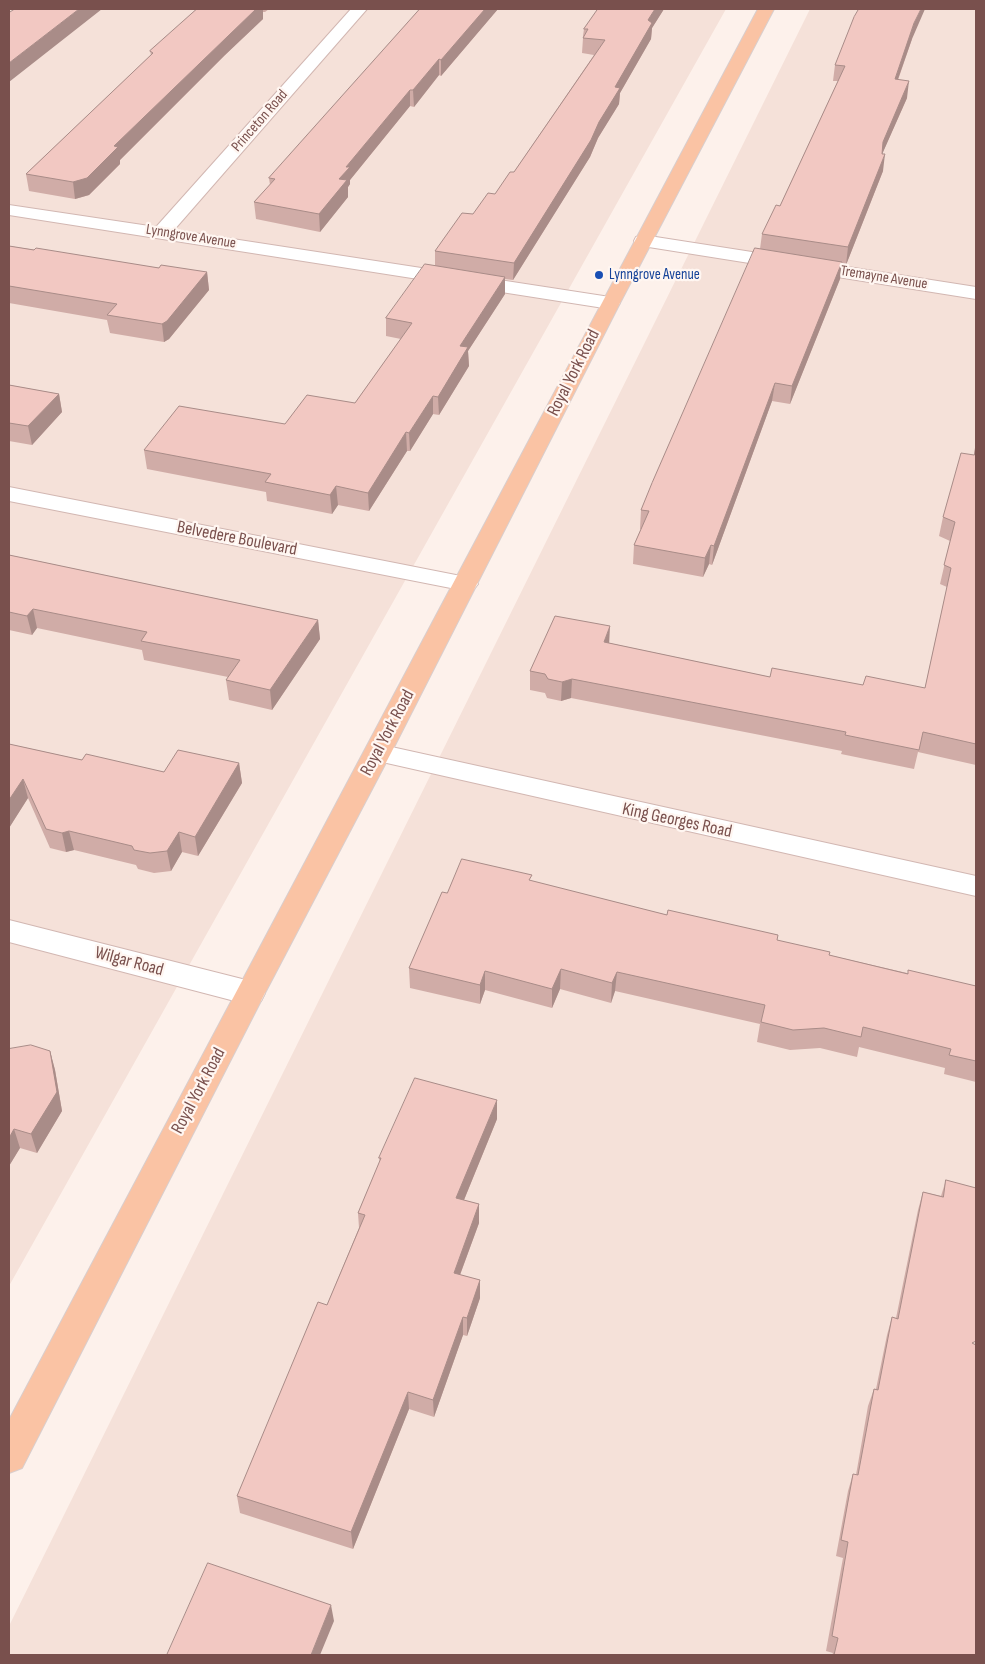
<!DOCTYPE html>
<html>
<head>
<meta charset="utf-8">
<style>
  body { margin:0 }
  #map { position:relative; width:985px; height:1664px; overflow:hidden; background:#fdf1eb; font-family:"Sofia Sans Condensed",sans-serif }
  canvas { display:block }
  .frame { position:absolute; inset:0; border:10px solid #79504d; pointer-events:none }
</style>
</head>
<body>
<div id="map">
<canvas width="985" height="1664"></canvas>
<div class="frame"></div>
</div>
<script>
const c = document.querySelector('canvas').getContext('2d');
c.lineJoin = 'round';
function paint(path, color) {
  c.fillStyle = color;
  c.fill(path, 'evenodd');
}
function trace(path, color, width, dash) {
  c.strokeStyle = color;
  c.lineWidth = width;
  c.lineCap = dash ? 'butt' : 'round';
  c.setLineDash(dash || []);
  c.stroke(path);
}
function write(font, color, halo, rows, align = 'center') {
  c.font = font + ' "Sofia Sans Condensed",sans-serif';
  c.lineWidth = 4.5;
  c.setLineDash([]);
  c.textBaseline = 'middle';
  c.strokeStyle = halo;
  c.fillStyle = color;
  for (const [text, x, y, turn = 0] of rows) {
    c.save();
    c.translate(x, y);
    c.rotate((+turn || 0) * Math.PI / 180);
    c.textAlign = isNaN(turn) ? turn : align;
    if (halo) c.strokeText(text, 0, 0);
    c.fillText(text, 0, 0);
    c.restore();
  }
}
paint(new Path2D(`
  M9 9H726L9 1286Z
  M810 9H976V1655H9V1626Z`), '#f5e1d9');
const minor = new Path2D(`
  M351 9H367L174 230 610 297 617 299 620 303 617 307 610 309 9 215V205L156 227Z
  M643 235 976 287V299L636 245 634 241 636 237Z
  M9 487 466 577 474 579 478 584 474 589 466 591 9 501Z
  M378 744 976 876V896L369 759 365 753 369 747Z
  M9 920 250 981 261 985 265 993 261 1001 250 1005 9 942Z`);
const major = new Path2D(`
  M758 9H774L620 303 391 753 265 993 22 1468 9 1473V1420Z`);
trace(minor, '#d2b7b2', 2);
trace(major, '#d9cecd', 2);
paint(minor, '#fff');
paint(major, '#fac3a4');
paint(new Path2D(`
  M197 9H269L265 12H263V19L225 55 120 160V164L89 195 75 199 29 191 26 174 151 55 150 51Z
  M420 9H498L441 76 439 75 414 107 410 106 350 180V184L348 187V197L320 232 256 219 254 202 270 185 269 178Z
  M598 9H664L652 28 651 39 620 93 619 104 598 138 590 157 513 280 505 279V294L468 351 469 366 439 415 433 414 410 451H407L369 511 338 505 332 514 267 501 266 492 147 469 144 450 285 424 355 403 401 339 386 336V318L435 266V251L495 194 514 172 594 55 582 53 583 38V36L584 29Z
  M912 39 898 80 907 98 882 154 883 171 846 265 842 264 840 279 790 404 772 401 712 565 709 564 703 577 633 564 634 545 641 529H640L641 510 760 249 762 234 780 206 838 81H833L835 65Z
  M9 246 159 268 207 272 209 290 169 339 164 342 110 333 107 320 9 303Z
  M9 385 59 394 62 412 32 445 9 441Z
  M976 445V765L918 752 914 769 841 754 842 751 571 698 561 701 547 698 545 693 530 690V671L609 643 770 677 863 685 925 688 947 587 940 584 950 541 939 536 943 517 974 455Z
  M9 555 318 620 320 639 272 710 229 700 226 680 228 677 144 660 142 650 37 628 32 635 9 630Z
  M9 744 82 760 164 772 239 763 242 783 198 856 182 852 171 871 154 873 138 869 136 865 74 850 66 852 50 848 28 798 9 828Z
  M531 881 667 915 778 935 777 940 829 955 907 973 976 986V1082L944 1074 945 1068 859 1047 857 1057 820 1048 790 1050 757 1042 760 1024 615 991 611 1003 560 989 552 1008 485 990 480 1004 410 988 409 968 447 893Z
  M9 1049 50 1051 55 1070 62 1111 37 1153 20 1148 9 1166Z
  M497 1119 464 1200 479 1204V1223L460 1275 480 1280V1298L467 1336 463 1335 434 1417 409 1409 353 1549 240 1513 237 1496 327 1305 359 1228 358 1213 380 1162 379 1158Z
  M946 1180 976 1655H832L833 1653 826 1651 843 1558 836 1556 848 1491 853 1474 856 1475 868 1406 874 1389H876L887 1335 892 1317 896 1318 918 1210 923 1192 941 1196Z`), '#d0aca7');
paint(new Path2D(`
  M79 9H102L9 82V63Z
  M256 9H263V19L225 55 120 160V164L89 195 75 199 73 182 114 146Z
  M485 9H498L441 76V60Z
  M655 9H664L652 28 651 39 620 93 619 104 598 138 590 157 513 280 514 263 615 87 648 20Z
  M921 9H925L912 39 892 96 895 79 914 23Z
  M439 59V75L414 107 413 90Z
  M909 81 907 98 880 159 883 142Z
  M410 90V106L350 180V184L348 187V197L320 232 319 214 346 167Z
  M885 154 883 171 846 265 848 247Z
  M842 262 840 279 790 404 792 386Z
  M207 272 209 290 169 339 164 342 162 324Z
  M505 277V294L468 351 469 366 439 415 438 397 460 346Z
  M775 383 772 401 712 565 714 546Z
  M59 394 62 412 32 445 28 426Z
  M433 396V414L410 451 409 433Z
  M406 432 407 451 369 511 368 493Z
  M336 486 338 505 332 514 330 495Z
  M711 545 709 564 703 577 705 558Z
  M33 609 37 628 32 635 27 616Z
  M318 620 320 639 272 710 270 690Z
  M610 626 609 646 604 642Z
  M572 679 571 698 561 701 562 682Z
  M239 763 242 783 198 856 195 837Z
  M23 779 28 798 9 828V800Z
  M69 831 74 850 66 852 62 833Z
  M179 832 182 852 171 871 167 851Z
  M561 969 560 989 552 1008V989Z
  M485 971V990L480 1004V985Z
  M617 972 615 991 611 1003 612 983Z
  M50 1051 55 1070 62 1111 37 1153 31 1134Z
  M497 1100V1119L457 1217 456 1198Z
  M14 1129 20 1148 9 1166V1138Z
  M479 1204V1223L454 1291V1273Z
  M480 1280V1298L467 1336V1318Z
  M463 1317V1335L434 1417 433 1400Z
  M408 1392 409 1409 353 1549 351 1532Z
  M331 1605 334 1621 320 1655H311Z`), '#a98c88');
const building = new Path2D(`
  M15 9H79L9 63V13Z
  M197 9H256L114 146 118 147 87 178 73 182 26 174 153 53 150 51Z
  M420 9H485L441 60 439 59 413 90H410L346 167H350L339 179 347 180 319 214 254 202 275 179 269 178Z
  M598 9H655L648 20 652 23 615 87 620 88 599 122 591 140 514 263 435 251 462 213 473 214 488 193 495 194 510 172H514L605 40 583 38 588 29H584Z
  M859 9H921L914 23 895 79 909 81 883 142 882 154H885L848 247 762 234 776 205 780 206 845 66 835 65 854 17Z
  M9 246 34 250 36 248 159 268 161 265 207 272 167 321 162 324 107 315 117 304 9 286Z
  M755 248 842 262 792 386 775 383 714 546 711 545 705 558 634 545 649 511 641 510 652 483Z
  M425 264 505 277 460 346 468 347 438 397 433 396 409 433 406 432 368 493 336 486 330 495 265 482 271 474 144 450 179 406 285 424 307 395 355 403 412 323 386 318Z
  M9 385 59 394 28 426 9 423Z
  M976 445V744L923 732 919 750 845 735 846 732 572 679 562 682 548 679 545 674 530 671 555 616 610 626 604 642 770 677 772 668 863 685 866 676 925 688 951 568 944 565 955 522 943 517 961 453 974 455Z
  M9 555 318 620 270 690 226 680 240 660 141 641 147 632 33 609 27 616 9 612Z
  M9 744 82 760 86 754 164 772 178 750 239 763 195 837 179 832 167 851 150 853 134 850 132 846 69 831 62 833 46 829 23 779 9 800Z
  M462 859 532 875 529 880 667 915 668 910 778 935 777 940 830 952 829 955 908 974V970L976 986V1061L949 1055 951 1049 863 1027 861 1037 824 1028 793 1030 761 1022 765 1005 617 972 612 983 561 969 552 989 485 971 480 985 409 968 442 892 447 893Z
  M31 1045 50 1051 57 1092 31 1134 14 1129 9 1138V1049Z
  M415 1078 497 1100 456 1198 479 1204 454 1273 480 1280 467 1318 463 1317 433 1400 408 1392 351 1532 237 1496 318 1302 327 1305 365 1215 358 1213 381 1158H379Z
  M946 1180 976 1188V1341L972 1343 976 1345V1655H834L838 1638 832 1636 848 1542 841 1540 853 1474 858 1475 874 1389 878 1390 892 1317 898 1319 923 1192 943 1197Z
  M208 1563 331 1605 311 1655H167Z`);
paint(building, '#f2c8c2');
trace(building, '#a98c88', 1);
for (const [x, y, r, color] of [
  [599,275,5,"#1a4fb4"]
]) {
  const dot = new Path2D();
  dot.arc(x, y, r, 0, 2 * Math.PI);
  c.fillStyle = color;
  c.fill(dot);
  trace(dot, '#fff6f1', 2);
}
write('15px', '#79504d', '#fff6f1', [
  ["Princeton Road",260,121,-49],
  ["Lynngrove Avenue",191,237,9],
  ["Tremayne Avenue",884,278,9]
]);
write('15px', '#164399', '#fff6f1', [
  ["Lynngrove Avenue",609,275]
], 'left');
write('18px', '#79504d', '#fff6f1', [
  ["Royal York Road",574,373,-63],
  ["Belvedere Boulevard",237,539,11],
  ["Royal York Road",388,733,-62],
  ["King Georges Road",677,821,12],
  ["Wilgar Road",129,962,15],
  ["Royal York Road",199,1091,-62]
]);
</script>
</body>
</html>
